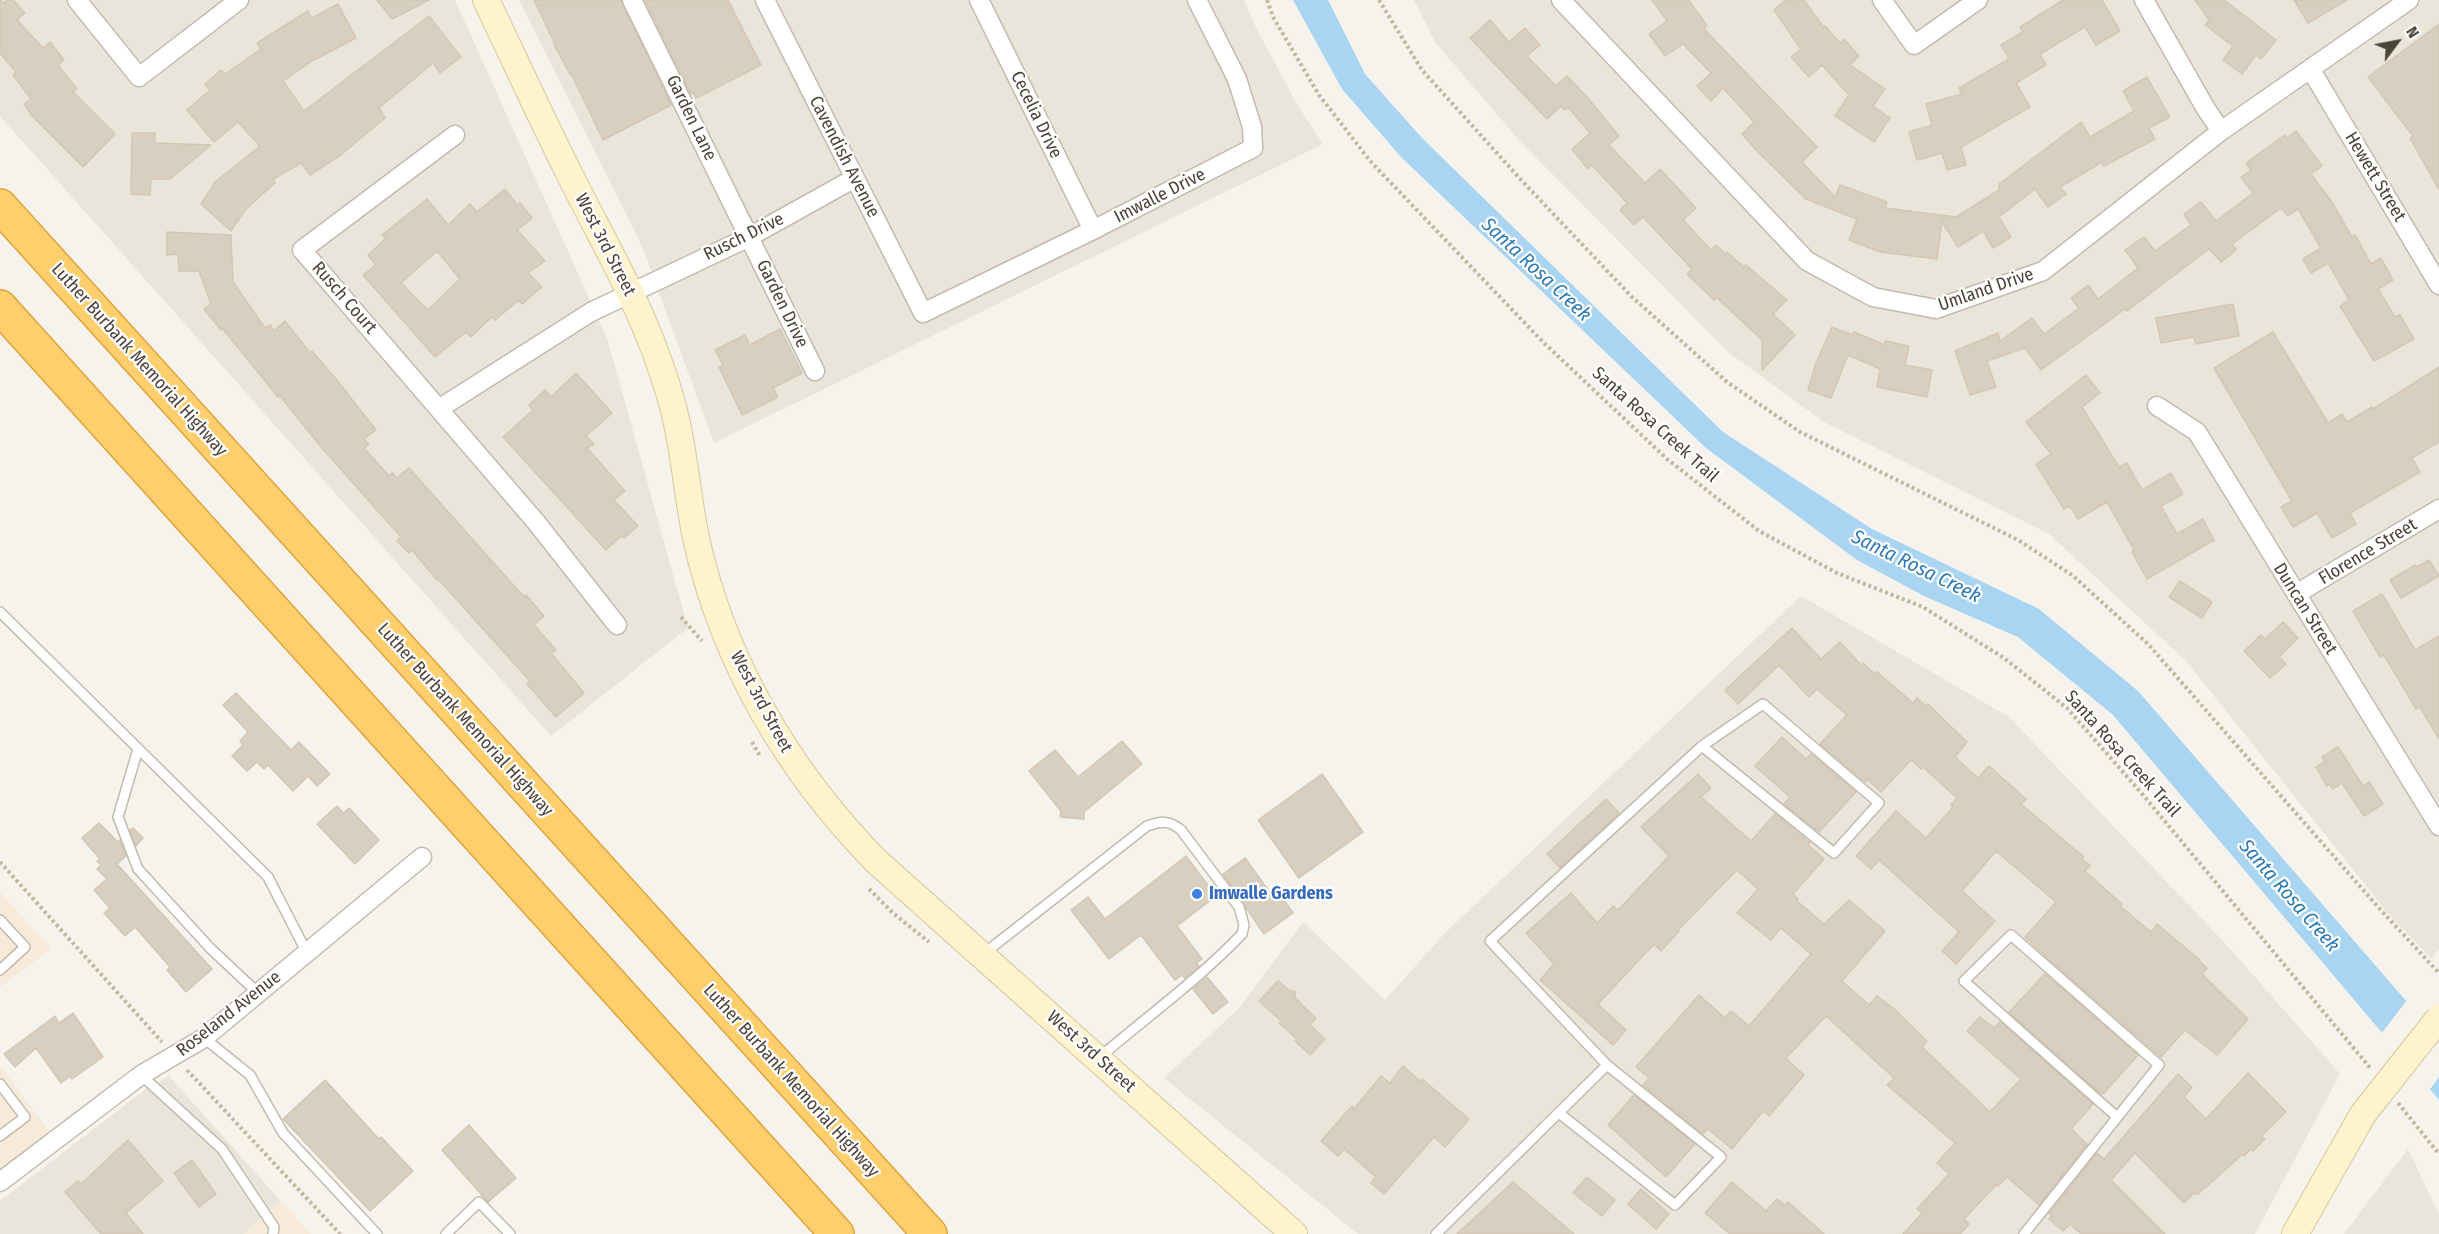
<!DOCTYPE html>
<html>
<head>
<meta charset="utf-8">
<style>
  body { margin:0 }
  #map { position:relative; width:2439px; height:1234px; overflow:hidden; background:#f6f3ec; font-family:"Fira Sans Condensed",sans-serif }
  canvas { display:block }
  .north { position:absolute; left:2367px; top:12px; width:60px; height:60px; -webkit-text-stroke:4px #fff; paint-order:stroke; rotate:58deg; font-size:16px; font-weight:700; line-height:24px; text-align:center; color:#4b4439 }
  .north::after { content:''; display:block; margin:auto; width:21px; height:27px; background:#4b4439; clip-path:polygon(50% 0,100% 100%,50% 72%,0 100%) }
</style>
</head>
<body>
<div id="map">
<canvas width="2439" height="1234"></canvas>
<div class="north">N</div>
</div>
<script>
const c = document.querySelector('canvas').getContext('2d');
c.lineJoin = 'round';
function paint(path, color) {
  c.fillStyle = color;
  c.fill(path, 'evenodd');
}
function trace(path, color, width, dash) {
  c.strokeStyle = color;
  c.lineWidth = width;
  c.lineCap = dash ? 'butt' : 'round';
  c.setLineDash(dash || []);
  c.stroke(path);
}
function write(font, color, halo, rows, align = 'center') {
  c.font = font + ' "Fira Sans Condensed",sans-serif';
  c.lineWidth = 4.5;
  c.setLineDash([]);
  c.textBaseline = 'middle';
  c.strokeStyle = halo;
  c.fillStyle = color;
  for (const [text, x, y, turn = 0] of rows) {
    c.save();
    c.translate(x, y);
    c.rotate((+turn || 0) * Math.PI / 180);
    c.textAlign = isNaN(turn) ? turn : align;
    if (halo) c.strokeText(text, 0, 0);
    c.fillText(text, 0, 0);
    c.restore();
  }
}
paint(new Path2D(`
  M0 0H455L607 338 688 628 551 736 0 116Z
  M519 0H1244L1256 28 1298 106 1323 144 714 443 642 246Z
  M1414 0H2439V950L2431 958 2392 918 2185 660 2049 534 1824 422 1729 353 1518 139 1435 42Z
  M1801 596 2009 717 2225 943 2340 1074 2255 1234H1358L1164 1078 1241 1006 1303 922 1385 1000 1445 933Z
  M169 1076 280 1200 244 1234H0V1201L146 1089Z
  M2408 1149 2439 1215V1234H2344Z`), '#eae5da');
paint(new Path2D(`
  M0 892 51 949 0 987Z
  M0 1065 51 1134 0 1174Z
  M280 1200 311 1234H244Z`), '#f7ead8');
paint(new Path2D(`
  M1293 0H1328L1365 74 1422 138 1723 432 1872 529 2039 609 2138 691 2439 1039V1100L2113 715 2018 637 1924 596 1857 560 1706 448 1401 157 1342 89Z`), '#a9d4f2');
paint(new Path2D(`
  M2408 999 2439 1034V1077L2428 1092 2380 1035Z`), '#f6f3ec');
const building = new Path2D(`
  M0 0 3 3 7 0H13L25 13 17 20 43 48 50 42 64 60 58 65 77 89 73 92 115 134 83 167 33 117 24 104 31 99 13 75 16 72 0 53Z
  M377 0H429L392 19Z
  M534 0H621L671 105 603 140 571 73 570 74 554 45 555 44Z
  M645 0H728L761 65 696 98 694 93 691 94Z
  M1652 0H1689L1707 26 1704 29 1817 147 1802 162 1835 197 1840 185 1887 202 1885 208 1956 217 1999 190V184L2081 122 2090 137 2134 111 2123 91 2147 77 2170 117 2149 128 2155 139 2104 166 2102 162 2060 187 2066 194 2048 207 2035 189 1999 217 2011 237 1993 248 1983 231 1958 247 1942 222 1937 259 1880 252 1849 240 1857 219 1806 199 1757 151 1742 134 1754 122 1723 88 1711 101 1697 86 1711 73 1683 44 1665 56 1649 34 1667 21Z
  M1785 0H1804L1824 28 1825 26 1840 43 1844 39 1859 56 1850 65 1885 89 1873 106 1890 118 1874 142 1835 116 1849 95 1822 65 1809 77 1791 57 1801 49 1774 10Z
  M2063 0H2102L2120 31 2096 45 2085 27 2040 54 2046 65 2016 83 2030 107 1961 147 1966 165 1947 170 1942 153 1917 160 1909 132 1932 125 1926 104 1962 94 1959 88 2009 59 2001 45 2023 32 2020 27Z
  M2195 0H2224L2276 40 2261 59 2256 55 2242 74 2223 60 2233 46 2205 25 2209 20Z
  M2294 0H2347L2308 23Z
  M338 4 356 38 312 61 283 81 304 111 429 16 461 57 440 73 433 63 379 108 385 118 342 154 310 175 301 163 273 179 275 183 245 210 231 231 201 204 216 181 260 146 238 122 214 142 187 110 210 90 205 84 221 70 225 74 261 49 257 43 308 11 312 18Z
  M1490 20 1509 42 1525 28 1540 45 1527 56 1556 86 1567 76 1587 97 1619 136 1609 145 1645 183 1660 169 1696 208 1683 220 1711 250 1716 245 1726 254 1727 252 1744 267 1746 265 1787 300 1773 314 1795 335 1762 370V340L1717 298 1714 300 1687 274 1692 269 1643 217 1634 225 1620 210 1627 203 1592 165 1588 169 1572 149 1590 133 1568 107 1565 110 1561 106 1547 119 1470 38Z
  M2439 24V190L2410 138 2413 136 2368 77Z
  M2296 131 2322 166 2311 174 2332 202 2352 237 2355 235 2371 264 2381 258 2393 280 2378 289 2395 317 2400 315 2414 339 2374 361 2340 306 2349 300 2328 263 2311 273 2303 259 2321 248 2298 209 2288 216 2281 208 2232 244 2236 250 2221 262 2209 249 2127 311 2125 309 2041 370 2025 348 1987 361 1996 387 1970 395 1955 351 1998 333 2000 341 2032 318 2044 334 2079 308 2071 298 2088 285 2098 299 2138 268 2125 250 2144 237 2155 251 2191 225 2184 214 2201 202 2216 221 2253 193 2241 177 2251 170 2246 163 2285 135 2287 138Z
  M132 133H155V143L211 145 170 179H151L150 195 131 194Z
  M505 189 517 205 520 203 532 218 517 230 545 261 528 273 542 287 522 304 519 300 495 320 492 317 471 337 466 332 435 357 363 275 376 265 368 255 386 238 382 235 427 199 448 225 470 204 477 212ZM437 251 460 279 428 310 401 283Z
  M167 232 231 235 233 282 265 328 270 325 274 331 285 321 310 353 312 351 336 379 376 430 364 439 369 444 364 448 389 476 393 473 396 478 409 468 524 597 526 595 544 616 534 625 556 650 551 653 584 693 556 717 527 684 530 681 438 579 437 580 412 550 409 553 397 541 401 537 321 447 280 396 278 397 223 329 221 330 204 309 211 304 199 271H179L178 254 167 255Z
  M2233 304 2239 336 2196 344 2194 337 2161 343 2156 318Z
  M1832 327 1852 335 1854 332 1885 345V341L1909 346 1905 365 1932 370 1927 397 1877 387 1880 369 1848 355 1831 398 1808 390 1816 363Z
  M780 329 802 373 773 388 778 397 742 415 719 367 723 365 715 350 745 335 750 345Z
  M2273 332 2328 423 2342 414 2347 422 2372 407 2373 409 2439 367V442L2412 458 2420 472 2350 513 2356 524 2332 538 2317 513 2293 527 2281 507 2292 501 2214 368Z
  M576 373 612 413 586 436 594 444 587 448 625 491 614 500 638 526 624 538 621 536 606 550 503 437 533 410 529 405 545 390 551 397Z
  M2086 375 2100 393 2082 407 2119 467 2127 463 2142 490 2171 473 2183 494 2161 506 2177 534 2203 519 2214 540 2147 579 2132 552 2134 550 2107 502 2078 519 2070 506 2064 509 2036 464 2051 454 2026 422Z
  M2429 560 2439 576 2401 598 2390 580 2415 565 2417 567Z
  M2180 581 2212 602 2202 618 2169 597Z
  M2382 594 2415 650 2439 636V739L2420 707 2416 709 2384 655 2380 657 2353 611Z
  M2283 622 2298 638 2279 657 2286 664 2270 678 2244 651 2261 635 2265 639Z
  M1792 628 1821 659 1840 642 1861 665 1863 663 1875 674 1877 672 1913 703 1917 698 1926 706 1928 704 1967 742 1955 757 1978 778 1989 766 2026 799 2021 804 2084 857 2082 859 2090 865 2085 871 2122 904 2120 906 2151 932 2157 924 2200 960 2199 961 2207 968 2202 974 2248 1019 2217 1055 2185 1030 2161 1057 2054 964 2025 937 2056 902 1996 851 1962 891 1995 921 1956 964 1942 951 1959 932 1879 860 1871 869 1856 856 1896 811 1926 838 1953 807 1951 805 1957 798 1923 767 1921 769 1911 760 1881 792 1867 779 1865 782 1820 744 1847 715 1817 689 1809 697 1779 665 1738 704 1725 690Z
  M236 693 291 750 299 742 330 774 317 786 308 776 293 791 268 765 264 769 257 762 247 771 232 756 243 745 240 741 248 732 223 705Z
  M1782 737 1806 759 1811 754 1856 792 1819 832 1784 804 1790 797 1755 766Z
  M1122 741 1142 764 1084 812V819L1060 817 1061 811 1029 771 1055 750 1078 777Z
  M2338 747 2363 786 2369 782 2383 804 2364 816 2342 783 2333 789 2329 784 2327 786 2316 767 2325 762 2322 757Z
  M1322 774 1363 832 1299 878 1258 820Z
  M1698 774 1711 788 1701 797 1751 841 1775 814 1810 843 1808 845 1824 859 1793 894 1798 899 1796 900 1824 924 1849 900 1885 931 1842 981 1869 1005 1877 996 1893 1008 1927 1041 1922 1047 1990 1112 2021 1079 1967 1031 1980 1017 1994 1028 2000 1022 2093 1104 2071 1129 2087 1144 2039 1205 2007 1177 1998 1186 1996 1185 1964 1219 1969 1224 1960 1234H1903L1922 1213 1917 1209 1949 1174 1937 1163 1955 1143 1887 1085 1894 1078 1826 1016 1786 1058 1804 1075 1769 1116 1763 1111 1732 1149 1708 1129 1703 1134 1643 1085 1649 1078 1636 1067 1699 995 1725 1018 1731 1011 1749 1026 1811 954 1781 928 1771 940 1737 913 1758 889 1737 870 1678 930 1679 931 1661 951 1654 944 1598 1004 1626 1030 1613 1045 1540 980 1554 964 1526 933 1571 893 1597 923 1613 906 1618 910 1669 856 1641 827Z
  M1606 799 1619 813 1560 868 1547 854Z
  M337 806 343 813 349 808 379 840 355 864 317 824Z
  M99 823 118 842 120 840 126 856 117 864 212 969 186 992 167 970 170 967 135 927 125 936 104 913 110 908 94 890 107 879 97 869 101 865 97 861 100 859 82 838Z
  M133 828 143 838 136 846 130 830Z
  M1186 856 1216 896 1177 926 1202 959 1196 963 1199 966 1185 978 1182 975 1175 980 1141 935 1109 959 1071 910 1088 897 1105 919Z
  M1245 858 1276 901 1282 897 1293 913 1264 934 1223 874Z
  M2045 974 2138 1055 2104 1093 2101 1094 2009 1012Z
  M1207 977 1228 1002 1213 1014 1193 989Z
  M1278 981 1290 991H1295V997L1302 1005 1316 1018 1310 1025 1325 1039 1310 1055 1295 1041 1297 1039 1279 1023 1281 1021 1259 1001Z
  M73 1013 103 1057 72 1079 70 1076 61 1083 36 1048 15 1067 4 1054 55 1016 59 1023Z
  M1403 1066 1420 1081 1422 1079 1469 1119 1445 1147 1434 1137 1384 1194 1371 1183 1376 1177 1344 1149 1338 1156 1321 1141 1352 1106 1354 1109 1381 1076 1390 1083Z
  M2248 1073 2286 1112 2261 1136 2265 1139 2253 1151 2251 1149 2244 1156 2243 1154 2198 1194 2194 1193 2184 1203 2135 1153 2111 1180 2165 1234H2081L2070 1224 2063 1231 2049 1219 2052 1216 2049 1214 2097 1153 2104 1159 2178 1074 2192 1087 2184 1097 2206 1119Z
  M325 1080 379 1139 381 1137 413 1171 370 1211 283 1119Z
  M1634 1095 1695 1144 1666 1177 1608 1125Z
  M469 1125 516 1178 488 1202 442 1150Z
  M128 1140 163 1181 126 1213 143 1234H101L65 1192 78 1181 81 1184Z
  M192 1160 216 1194 199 1207 174 1173Z
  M1587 1177 1615 1200 1602 1216 1573 1193Z
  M1513 1182 1574 1234H1457Z
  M1732 1182 1766 1211 1777 1199 1785 1205 1788 1202 1824 1234H1730L1705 1213Z
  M1641 1189 1669 1214 1656 1229 1628 1204Z`);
paint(building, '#d8cfc1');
trace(building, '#d3c7b4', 1.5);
const service = new Path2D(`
  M0 612 268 877 307 953
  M138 749 118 817 138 869 210 948 258 993
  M0 920 25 947 0 970
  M982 955 1147 826C1162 821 1169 820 1181 830L1239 907 1244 925 1242 934C1199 979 1148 1016 1100 1057
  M204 1038 250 1075 283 1133 377 1234
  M141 1075 222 1149 274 1227 273 1234
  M0 1084 25 1117 0 1136
  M1559 1113 1675 1205 1721 1157 1607 1065
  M446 1234 479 1202 510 1234
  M1436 1234 1607 1065 1490 941 1702 746 1763 704 1879 803 1834 853 1702 746
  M2024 1234 2159 1065 2011 935 1964 981 2117 1117`);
const minor = new Path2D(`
  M77 0 139 77 239 0
  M632 0 815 371
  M765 0 923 313 1093 230 1253 148 1252 127 1237 79 1197 0
  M979 0 1093 230
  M1561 0 1807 261 1873 297 1936 309 2043 271 2221 131 2409 0
  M1882 0 1914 45 1978 0
  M2144 0 2206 109 2221 131
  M2311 70 2439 285
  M455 135 302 250 536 522 617 625
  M2157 406 2197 432 2439 826
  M440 408 591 312 749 237 855 178
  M2296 594 2439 509
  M0 1182 141 1075 204 1038 422 857`);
const secondary = new Path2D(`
  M486 0C514 58 540 116 569 173 598 232 632 289 655 351 663 373 671 396 676 419 685 459 688 499 696 538 723 661 788 771 876 861L1294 1234
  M2295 1234 2363 1114`);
const motorway = new Path2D(`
  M0 206 930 1234
  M0 307 837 1234`);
trace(service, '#c2bbae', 12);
trace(minor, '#c2bbae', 21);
trace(secondary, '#d6c79b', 28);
trace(motorway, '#e0a43c', 36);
trace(new Path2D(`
  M1267 0 1273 17 1319 95 1371 162 1543 342 1667 459 1759 531 1837 573 1923 607 2004 658 2067 708 2143 795 2371 1069
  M1379 0 1422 70 1523 182 1632 297 1727 382 1800 432 2018 540 2072 575 2148 644 2378 907 2439 973
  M681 617 702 641
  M752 742 760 756
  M0 862 162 1042
  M869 889 894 914 929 942
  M187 1070 340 1234
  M2398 1103 2439 1154`), '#c4b79f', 4, [3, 3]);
trace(service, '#fff', 9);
trace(minor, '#fff', 18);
trace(secondary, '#fff3cd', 26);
trace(motorway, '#ffcf6e', 33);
const secondaryBridge = new Path2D(`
  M2363 1114 2439 1018`);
trace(secondaryBridge, '#d6c79b', 28, []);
trace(secondaryBridge, '#fff3cd', 26);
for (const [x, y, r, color] of [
  [1197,894,6,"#3f7fe0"]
]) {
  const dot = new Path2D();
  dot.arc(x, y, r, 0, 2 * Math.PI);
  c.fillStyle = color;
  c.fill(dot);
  trace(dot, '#fff', 2);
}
write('18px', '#4b4439', '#fff', [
  ["Cecelia Drive",1036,115,64],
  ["Garden Lane",691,118,64],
  ["Cavendish Avenue",844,157,63],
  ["Hewett Street",2375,177,59],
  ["Imwalle Drive",1160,196,-27],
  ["Rusch Drive",744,237,-26],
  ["West 3rd Street",605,245,63],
  ["Umland Drive",1986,290,-19],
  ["Rusch Court",344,298,49],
  ["Garden Drive",782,304,64],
  ["Luther Burbank Memorial Highway",139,360,48],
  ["Santa Rosa Creek Trail",1655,425,42],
  ["Florence Street",2368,552,-31],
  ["Duncan Street",2305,609,58],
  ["West 3rd Street",761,702,62],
  ["Luther Burbank Memorial Highway",465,720,48],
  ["Santa Rosa Creek Trail",2122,754,48],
  ["Roseland Avenue",229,1014,-38],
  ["West 3rd Street",1091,1052,42],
  ["Luther Burbank Memorial Highway",791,1081,48]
]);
write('bold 18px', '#366cbe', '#fff', [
  ["Imwalle Gardens",1209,894]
], 'left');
write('italic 20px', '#2e7ab2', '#fff', [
  ["Santa Rosa Creek",1536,270,43],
  ["Santa Rosa Creek",1916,567,26],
  ["Santa Rosa Creek",2289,896,49]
]);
</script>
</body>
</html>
